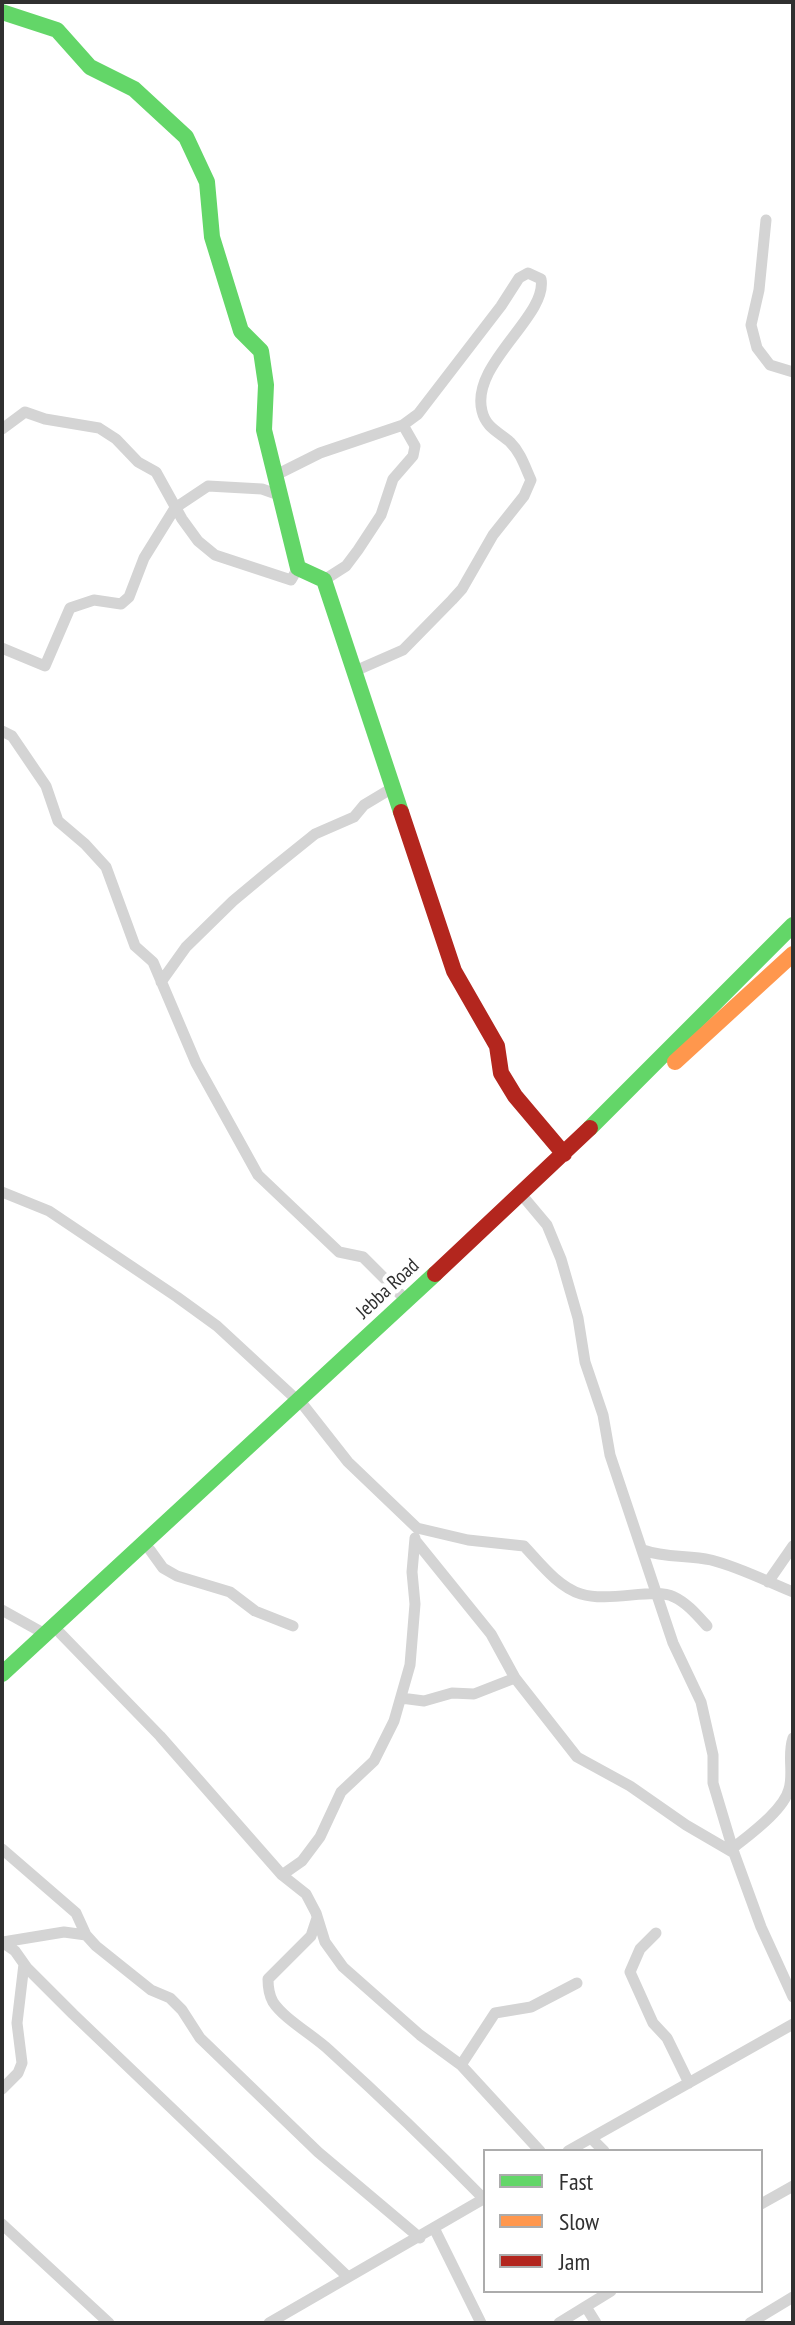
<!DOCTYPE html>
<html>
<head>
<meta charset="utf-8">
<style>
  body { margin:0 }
  #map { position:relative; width:795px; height:2325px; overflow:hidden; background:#fff; font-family:"PT Sans Narrow",sans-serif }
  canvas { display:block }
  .frame { position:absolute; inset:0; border:4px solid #303030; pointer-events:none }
  .legend { position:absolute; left:483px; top:2149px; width:280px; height:144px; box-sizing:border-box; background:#fff; border:2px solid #acacac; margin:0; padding:10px 14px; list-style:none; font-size:24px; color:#303030 }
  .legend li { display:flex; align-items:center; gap:16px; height:40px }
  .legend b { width:40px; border:2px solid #acacac }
</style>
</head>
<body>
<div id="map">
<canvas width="795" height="2325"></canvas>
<div class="frame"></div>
<ul class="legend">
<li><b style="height:10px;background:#63d668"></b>Fast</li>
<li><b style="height:10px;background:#ff974d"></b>Slow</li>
<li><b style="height:10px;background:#b3261e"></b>Jam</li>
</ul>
</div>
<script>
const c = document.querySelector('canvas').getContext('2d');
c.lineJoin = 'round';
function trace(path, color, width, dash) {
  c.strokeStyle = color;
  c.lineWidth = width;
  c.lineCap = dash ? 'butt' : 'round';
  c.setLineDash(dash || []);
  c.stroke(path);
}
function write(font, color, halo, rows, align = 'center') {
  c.font = font + ' "PT Sans Narrow",sans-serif';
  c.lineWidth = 8;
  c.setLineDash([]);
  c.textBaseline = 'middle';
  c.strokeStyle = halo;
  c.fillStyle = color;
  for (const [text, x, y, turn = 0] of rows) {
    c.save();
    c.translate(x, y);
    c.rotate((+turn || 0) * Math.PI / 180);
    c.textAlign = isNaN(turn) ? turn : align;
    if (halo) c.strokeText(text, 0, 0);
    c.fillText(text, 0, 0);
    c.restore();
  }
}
trace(new Path2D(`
  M766 220 759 290 751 325 757 348 770 365 793 372
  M2 429 25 412 45 419 99 428 116 439 138 462 156 472 182 519 198 541 215 555 291 580 298 568
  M274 476 320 453 403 425 418 414 501 306 519 278 528 273 541 279C548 316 470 364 482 411 486 428 499 432 510 442 521 453 525 467 531 480L524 496 493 535 462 589 452 600 403 650 355 671
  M324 580 346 566 358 550 381 515 393 479 413 456 415 446 403 425
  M2 648 45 666 70 608 94 600 121 604 129 597 144 558 175 508 208 486 262 489 279 495
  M2 731 12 736 46 786 58 821 85 844 106 867 135 946 153 962 196 1063 258 1175 339 1252 363 1257 406 1300
  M161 982 186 947 233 901 269 871 315 834 354 817 364 805 394 787
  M2 1192 49 1211 177 1297 217 1326 297 1400
  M526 1200 547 1225 561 1259 578 1318 585 1362 603 1415 610 1455 673 1643 701 1702 713 1755V1783L734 1853 761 1927 793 1997
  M304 1406 348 1462 417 1528 468 1540 524 1546C540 1563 558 1587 581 1594 610 1603 654 1587 674 1597 687 1603 697 1615 707 1626
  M415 1540 491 1634 515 1678 577 1757 630 1786 686 1825 734 1853
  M150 1550 163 1568 177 1576 230 1592 255 1611 293 1626
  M643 1550C665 1558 688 1555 711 1560 739 1567 766 1581 793 1592
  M768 1582 793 1546
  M2 1610 45 1634
  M60 1633 160 1736 282 1875 306 1894 316 1913 325 1942 343 1967 420 2035 461 2065 540 2151
  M401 1698 424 1701 452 1693 474 1694 515 1678
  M733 1848C749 1835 784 1810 789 1789 794 1773 787 1755 793 1738
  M2 1849 76 1913 86 1935 96 1946 151 1990 170 1998 182 2010 200 2038 318 2152 420 2238
  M282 1875 302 1861 320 1837 341 1792 374 1761 394 1721 410 1665 415 1604 412 1572 415 1538
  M317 1918 311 1936 268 1979C268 1987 269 1995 273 2002 284 2019 313 2035 329 2050 382 2098 434 2148 484 2199
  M656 1933 640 1949 630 1972 653 2023 667 2038 689 2083
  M2 1942 15 1951 27 1968 73 2014 348 2277
  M3 1942 64 1932 86 1935
  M461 2065 495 2013 531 2007 577 1983
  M2 2089 18 2073 22 2063 17 2023 24 1964
  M592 2139 604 2151
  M568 2151 793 2024
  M761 2204 793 2186
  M2 2224 109 2323
  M435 2230 481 2323
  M586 2307 596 2323
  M269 2323 485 2198
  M559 2323 611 2291
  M750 2323 793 2297`), '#d4d4d4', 11);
trace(new Path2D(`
  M2 12 57 30 90 67 134 89 186 137 207 182 212 237 241 331 261 351 266 385 264 430 298 568 324 580 401 812
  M590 1128 793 925
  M2 1674 435 1274`), '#63d668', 16);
trace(new Path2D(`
  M675 1062 793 954`), '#ff974d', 16);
trace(new Path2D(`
  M401 812 454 971 497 1046 501 1073 515 1096 564 1154
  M435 1274 590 1128`), '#b3261e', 16);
write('20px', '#303030', '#fff', [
  ["Jebba Road",388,1289,-43]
]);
</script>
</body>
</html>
